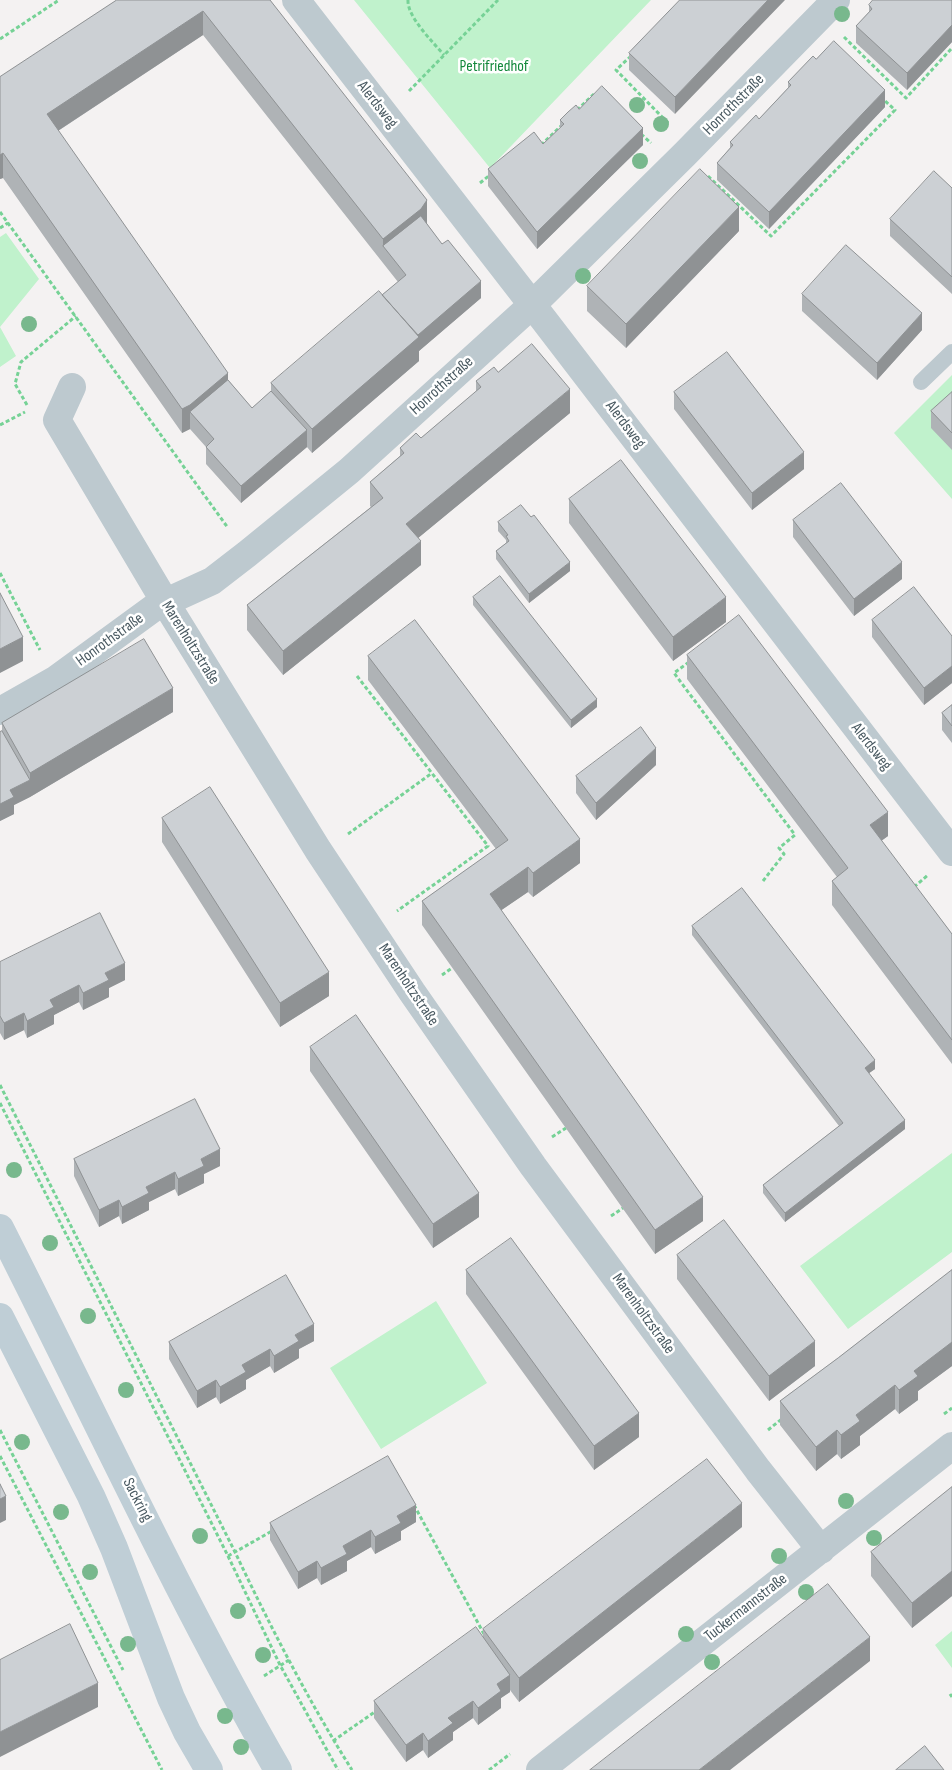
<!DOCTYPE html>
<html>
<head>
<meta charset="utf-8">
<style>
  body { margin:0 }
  canvas { display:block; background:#f4f2f2 }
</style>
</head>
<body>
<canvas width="952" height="1770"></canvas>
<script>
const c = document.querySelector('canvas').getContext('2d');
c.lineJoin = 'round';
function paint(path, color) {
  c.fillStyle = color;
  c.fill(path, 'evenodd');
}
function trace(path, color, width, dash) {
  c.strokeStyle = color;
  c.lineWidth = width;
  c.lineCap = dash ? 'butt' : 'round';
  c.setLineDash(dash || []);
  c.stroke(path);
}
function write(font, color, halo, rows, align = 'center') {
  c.font = font + ' "Sofia Sans Condensed",sans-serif';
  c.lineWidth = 5;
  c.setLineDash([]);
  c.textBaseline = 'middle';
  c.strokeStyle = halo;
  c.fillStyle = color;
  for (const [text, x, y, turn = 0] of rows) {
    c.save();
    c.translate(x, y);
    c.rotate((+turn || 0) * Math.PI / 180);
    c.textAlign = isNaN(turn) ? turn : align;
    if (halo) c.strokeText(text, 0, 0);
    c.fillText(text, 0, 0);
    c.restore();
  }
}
paint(new Path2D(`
  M354 0H651L490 168Z
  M6 233 39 279 0 327 16 356 0 367V237Z
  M952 375V499L894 433Z
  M952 1153V1252L848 1329 800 1266Z
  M436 1301 487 1383 381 1449 330 1368Z
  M952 1631V1668L935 1645Z`), '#c0f2cc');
trace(new Path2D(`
  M408 0C407 17 433 42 444 55
  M844 37 906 98 952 48
  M0 39 59 0
  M631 56 616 70 669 124
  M409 91 498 0
  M577 110 594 94
  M641 134 651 143
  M541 143 542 144 562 125
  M708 176 771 236 895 110 884 100
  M480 183 490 175
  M0 212 228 528
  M0 228 8 223
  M27 405 15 384 21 362 76 316
  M0 425 25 412
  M0 573 40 650
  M689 662 674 673 795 835 779 848 784 854 763 881
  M357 676 488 846 397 911
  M348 834 432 773
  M914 887 928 875
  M442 975 452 968
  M0 1085 235 1552C270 1626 308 1700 352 1770
  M0 1103 228 1556 280 1665 338 1770
  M552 1137 566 1128
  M611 1216 623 1208
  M944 1414 952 1408
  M0 1430 123 1670
  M768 1430 783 1418
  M0 1456 162 1770
  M414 1505 484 1634
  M228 1556 272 1531
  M264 1676 289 1660
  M950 1694 952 1697
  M333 1741 376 1711
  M489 1770 510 1754`), '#76d296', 3, [4, 2.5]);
trace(new Path2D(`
  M921 382 952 352`), '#bdc9cf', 16);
trace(new Path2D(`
  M296 0 544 320 952 852
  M72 387 57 420 165 602 318 850 412 992 533 1166 758 1470 821 1550
  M0 711 55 680 155 607 212 581 247 554 349 471 532 305 685 154 836 0
  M540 1770 952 1446`), '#bdc9cf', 28);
trace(new Path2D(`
  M0 1228C92 1409 177 1594 278 1770
  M0 1317 91 1496 114 1548 171 1698 187 1732 209 1770`), '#bfced6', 28);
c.fillStyle = '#78b88d';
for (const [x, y] of [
  [842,14],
  [637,105],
  [661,124],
  [640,161],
  [583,276],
  [29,324],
  [14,1170],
  [50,1243],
  [88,1316],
  [126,1390],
  [22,1442],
  [846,1501],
  [61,1512],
  [200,1536],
  [874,1538],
  [779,1556],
  [90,1572],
  [806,1592],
  [238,1611],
  [686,1634],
  [128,1644],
  [263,1655],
  [712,1662],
  [225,1716],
  [241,1747]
]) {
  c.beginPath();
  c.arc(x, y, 8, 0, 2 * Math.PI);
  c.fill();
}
paint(new Path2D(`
  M117 0H270L427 224 481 298 419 351V361L312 453 307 447 241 503 206 464V447L190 429 182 433 3 178 0 179V77ZM203 35 398 282 271 383V391L252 408 228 380 58 131Z
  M680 0 675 114 629 70V53Z
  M952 0V42L907 90 856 43V26L869 12V5Z
  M816 59 885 107 769 229 717 180V163L730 148V142L759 119 788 88V82Z
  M579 109 643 145 537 249 488 186V169L543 144 560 128V120Z
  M952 188V294L890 236V219Z
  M739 231 626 348 587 311V286Z
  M802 294 922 330 877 380 802 311Z
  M498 372 570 413 418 538 421 565 283 675 247 630V605L371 507 370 506V482L400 456V448L421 438 476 392V381Z
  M674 392 804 469 752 510 674 409Z
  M952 392V450L931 428V411Z
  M569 499 726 622 673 661 569 523Z
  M793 520 902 579 854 616 793 537Z
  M498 522 570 571 529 603 496 559V551L506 543V540L498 531Z
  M473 597 597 707 571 728 473 605Z
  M872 620 952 636V683L924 705 872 637Z
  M687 655 888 836 881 841 952 934V1064L832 905V881L837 877 687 679Z
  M368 656 580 863 533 897 528 892 501 910 703 1221 655 1254 422 925V901L496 849 368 680Z
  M952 705V743L942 730V713Z
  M173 712 30 797 14 805V814L0 821V732L2 731V723Z
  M656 765 596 820 576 793V776Z
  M162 818 329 996 280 1027 162 842Z
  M692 926 875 1069 869 1073 905 1129 785 1222 763 1193V1185L839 1126 692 935Z
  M0 962 125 980 109 988V997L83 1010 79 1002 54 1015V1024L27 1038 24 1030 4 1040 0 1033Z
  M310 1047 479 1217 433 1248 310 1071Z
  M74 1159 220 1166 204 1174V1183L178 1196 175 1189 149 1202V1210L122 1224 119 1216 99 1227 74 1176Z
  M677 1255 815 1366 769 1401 677 1279Z
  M466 1270 639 1437 594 1470 466 1294Z
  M952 1270V1366L918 1391V1400L899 1414 895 1409 860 1436V1445L841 1459 837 1454 816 1471 780 1425V1401L838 1358Z
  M314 1341 299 1349V1358L274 1373 270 1366 246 1380V1389L220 1404 216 1397 197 1408 169 1359V1342Z
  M952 1487V1596L912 1628 871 1576V1552Z
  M416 1522 401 1531V1540L375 1554 371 1547 347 1561V1571L321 1585 317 1578 298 1589 270 1540V1523Z
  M742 1527 519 1702 510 1690V1692L501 1698V1708L478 1725 473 1718 453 1732V1740L428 1758 423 1750 406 1762 374 1718V1701L483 1636V1629Z`), '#afb3b6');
paint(new Path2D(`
  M768 0H785L675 114V97Z
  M203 11V35L47 138V114Z
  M952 25V42L907 90V73Z
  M885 90V107L769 229V212Z
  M643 128V145L537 249V232Z
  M3 153V178L0 179V155Z
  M427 200V224L383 246V239Z
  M739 207V231L626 348V324Z
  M481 281V298L419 351V361L312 453V429L414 338Z
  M922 313V330L877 380V363Z
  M228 373V397L190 412V429L182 433V409Z
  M570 389V413L406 548V524Z
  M307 430V447L241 503V486Z
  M804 452V469L752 510V493Z
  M421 541V565L283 675V651Z
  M570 562V571L529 603V594Z
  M902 562V579L854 616V599Z
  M726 597V622L673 661V637Z
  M23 637V661L0 673V649Z
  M952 666V683L924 705V688Z
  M173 688V712L30 797 14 805V814L0 821V804L10 790 30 780V773Z
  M597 699V707L571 728V720Z
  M656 748V765L596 820V803Z
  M888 812V836L870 849V825Z
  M580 839V863L533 897V873Z
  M528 867V892L490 918V894Z
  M125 963V980L109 988V997L83 1010V993L105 973Z
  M329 972V996L280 1027V1003Z
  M79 985V1002L54 1015V1024L27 1038V1021L50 1000Z
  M24 1013V1030L4 1040V1023Z
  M875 1060V1069L865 1076V1068Z
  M905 1120V1129L785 1222V1213Z
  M220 1149V1166L204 1174V1183L178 1196V1179L201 1159Z
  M175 1172V1189L149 1202V1210L122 1224V1207L146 1187Z
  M479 1193V1217L433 1248V1224Z
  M703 1197V1221L655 1254V1230Z
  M119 1200V1216L99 1227V1210Z
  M314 1324V1341L299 1349V1358L274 1373V1356L295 1335Z
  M815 1341V1366L769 1401V1376Z
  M952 1342V1366L918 1391V1400L899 1414V1390L914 1371Z
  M270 1349V1366L246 1380V1389L220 1404V1387L242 1365Z
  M216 1380V1397L197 1408V1391Z
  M895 1385V1409L860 1436V1445L841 1459V1435L856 1415Z
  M639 1413V1437L594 1470V1446Z
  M837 1430V1454L816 1471V1447Z
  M6 1496V1520L0 1523V1499Z
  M742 1503V1527L519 1702V1678Z
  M416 1505V1522L401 1531V1540L375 1554V1537L397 1516Z
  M371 1530V1547L347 1561V1571L321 1585V1568L343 1546Z
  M317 1561V1578L298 1589V1572Z
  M952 1571V1596L912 1628V1603Z
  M870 1637V1661L730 1770H699Z
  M510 1675V1692L501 1698V1708L478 1725V1708L497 1684Z
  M98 1683V1707L0 1757V1732Z
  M473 1701V1718L453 1732V1740L428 1758V1741L448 1718Z
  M423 1733V1750L406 1762V1745Z`), '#8f9294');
const building = new Path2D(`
  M117 0H270L427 200 421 209 383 239 203 11 47 114 228 373 190 405 182 409 3 153 0 155V77Z
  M680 0H768L675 97 629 53Z
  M873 0H952V25L907 73 856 26 872 9 869 5Z
  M834 41 885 90 769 212 717 163 733 145 730 142 756 115 759 119 791 85 788 82 813 56 816 59Z
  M602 86 643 128 537 232 488 169 534 132 543 144 564 124 560 120 568 112 576 105 579 109Z
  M700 169 739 207 626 324 587 286Z
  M934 171 952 188V277L890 219Z
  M421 216 442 244 448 240 481 281 418 335 382 295 406 275 383 246Z
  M846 245 922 313 877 363 802 294Z
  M379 291 419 337 312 429 271 383Z
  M532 344 570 389 406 524 421 541 283 651 247 605 383 498 370 482 404 453 400 448 416 433 421 438 481 387 476 381 494 367 498 372Z
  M727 352 804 452 752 493 674 392Z
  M228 380 252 408 271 391 307 430 241 486 206 447 214 439 190 412Z
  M952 392V433L931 411Z
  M621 460 726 597 673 637 569 499Z
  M841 483 902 562 854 599 793 520Z
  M521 505 531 517 534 515 570 562 529 594 496 551 509 541 506 536 508 535 498 522Z
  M500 576 597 699 571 720 473 597Z
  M914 587 952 636V666L924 688 872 620Z
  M0 593 23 637 0 649Z
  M739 615 888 812 870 825 952 934V1040L832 881 848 868 687 655Z
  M415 620 580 839 533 873 528 867 490 894 703 1197 655 1230 422 901 508 840 368 656Z
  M144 639 173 688 30 773 2 723Z
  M952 705V726L942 713Z
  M641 727 656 748 596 803 576 776Z
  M2 731 30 780 10 790 14 797 0 804V732Z
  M210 787 329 972 280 1003 162 818Z
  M742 888 875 1060 865 1068 905 1120 785 1213 763 1185 843 1123 692 926Z
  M100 913 125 963 105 973 109 980 83 993 79 985 50 1000 54 1007 27 1021 24 1013 4 1023 0 1016V962Z
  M356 1015 479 1193 433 1224 310 1047Z
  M195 1099 220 1149 201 1159 204 1166 178 1179 175 1172 146 1187 149 1193 122 1207 119 1200 99 1210 74 1159Z
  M724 1220 815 1341 769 1376 677 1255Z
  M511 1238 639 1413 594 1446 466 1270Z
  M952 1270V1342L914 1371 918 1376 899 1390 895 1385 856 1415 860 1421 841 1435 837 1430 816 1447 780 1401 838 1358Z
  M286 1275 314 1324 295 1335 299 1341 274 1356 270 1349 242 1365 246 1372 220 1387 216 1380 197 1391 169 1342Z
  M388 1456 416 1505 397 1516 401 1523 375 1537 371 1530 343 1546 347 1554 321 1568 317 1561 298 1572 270 1523Z
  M707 1459 742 1503 519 1678 483 1629Z
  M0 1484 6 1496 0 1499Z
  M952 1487V1571L912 1603 871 1552Z
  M828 1584 870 1637 699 1770H590Z
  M70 1624 98 1683 0 1732V1660Z
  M476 1627 510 1675 497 1684 501 1691 478 1708 473 1701 448 1718 453 1723 428 1741 423 1733 406 1745 374 1701Z
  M925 1746 944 1770H896Z`);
paint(building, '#ccd0d4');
trace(building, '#8f9294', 1);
write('16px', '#13883b', '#fff', [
  ["Petrifriedhof",494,67]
]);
write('16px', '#495961', '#fff', [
  ["Alerdsweg",377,105,52],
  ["Honrothstraße",734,105,-45],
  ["Honrothstraße",442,386,-42],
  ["Alerdsweg",625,425,53],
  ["Honrothstraße",110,640,-36],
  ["Marenholtzstraße",190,643,58],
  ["Alerdsweg",871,747,52],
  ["Marenholtzstraße",408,985,56],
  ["Marenholtzstraße",643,1314,54],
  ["Sackring",137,1500,63],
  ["Tuckermannstraße",746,1608,-38]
]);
</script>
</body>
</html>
